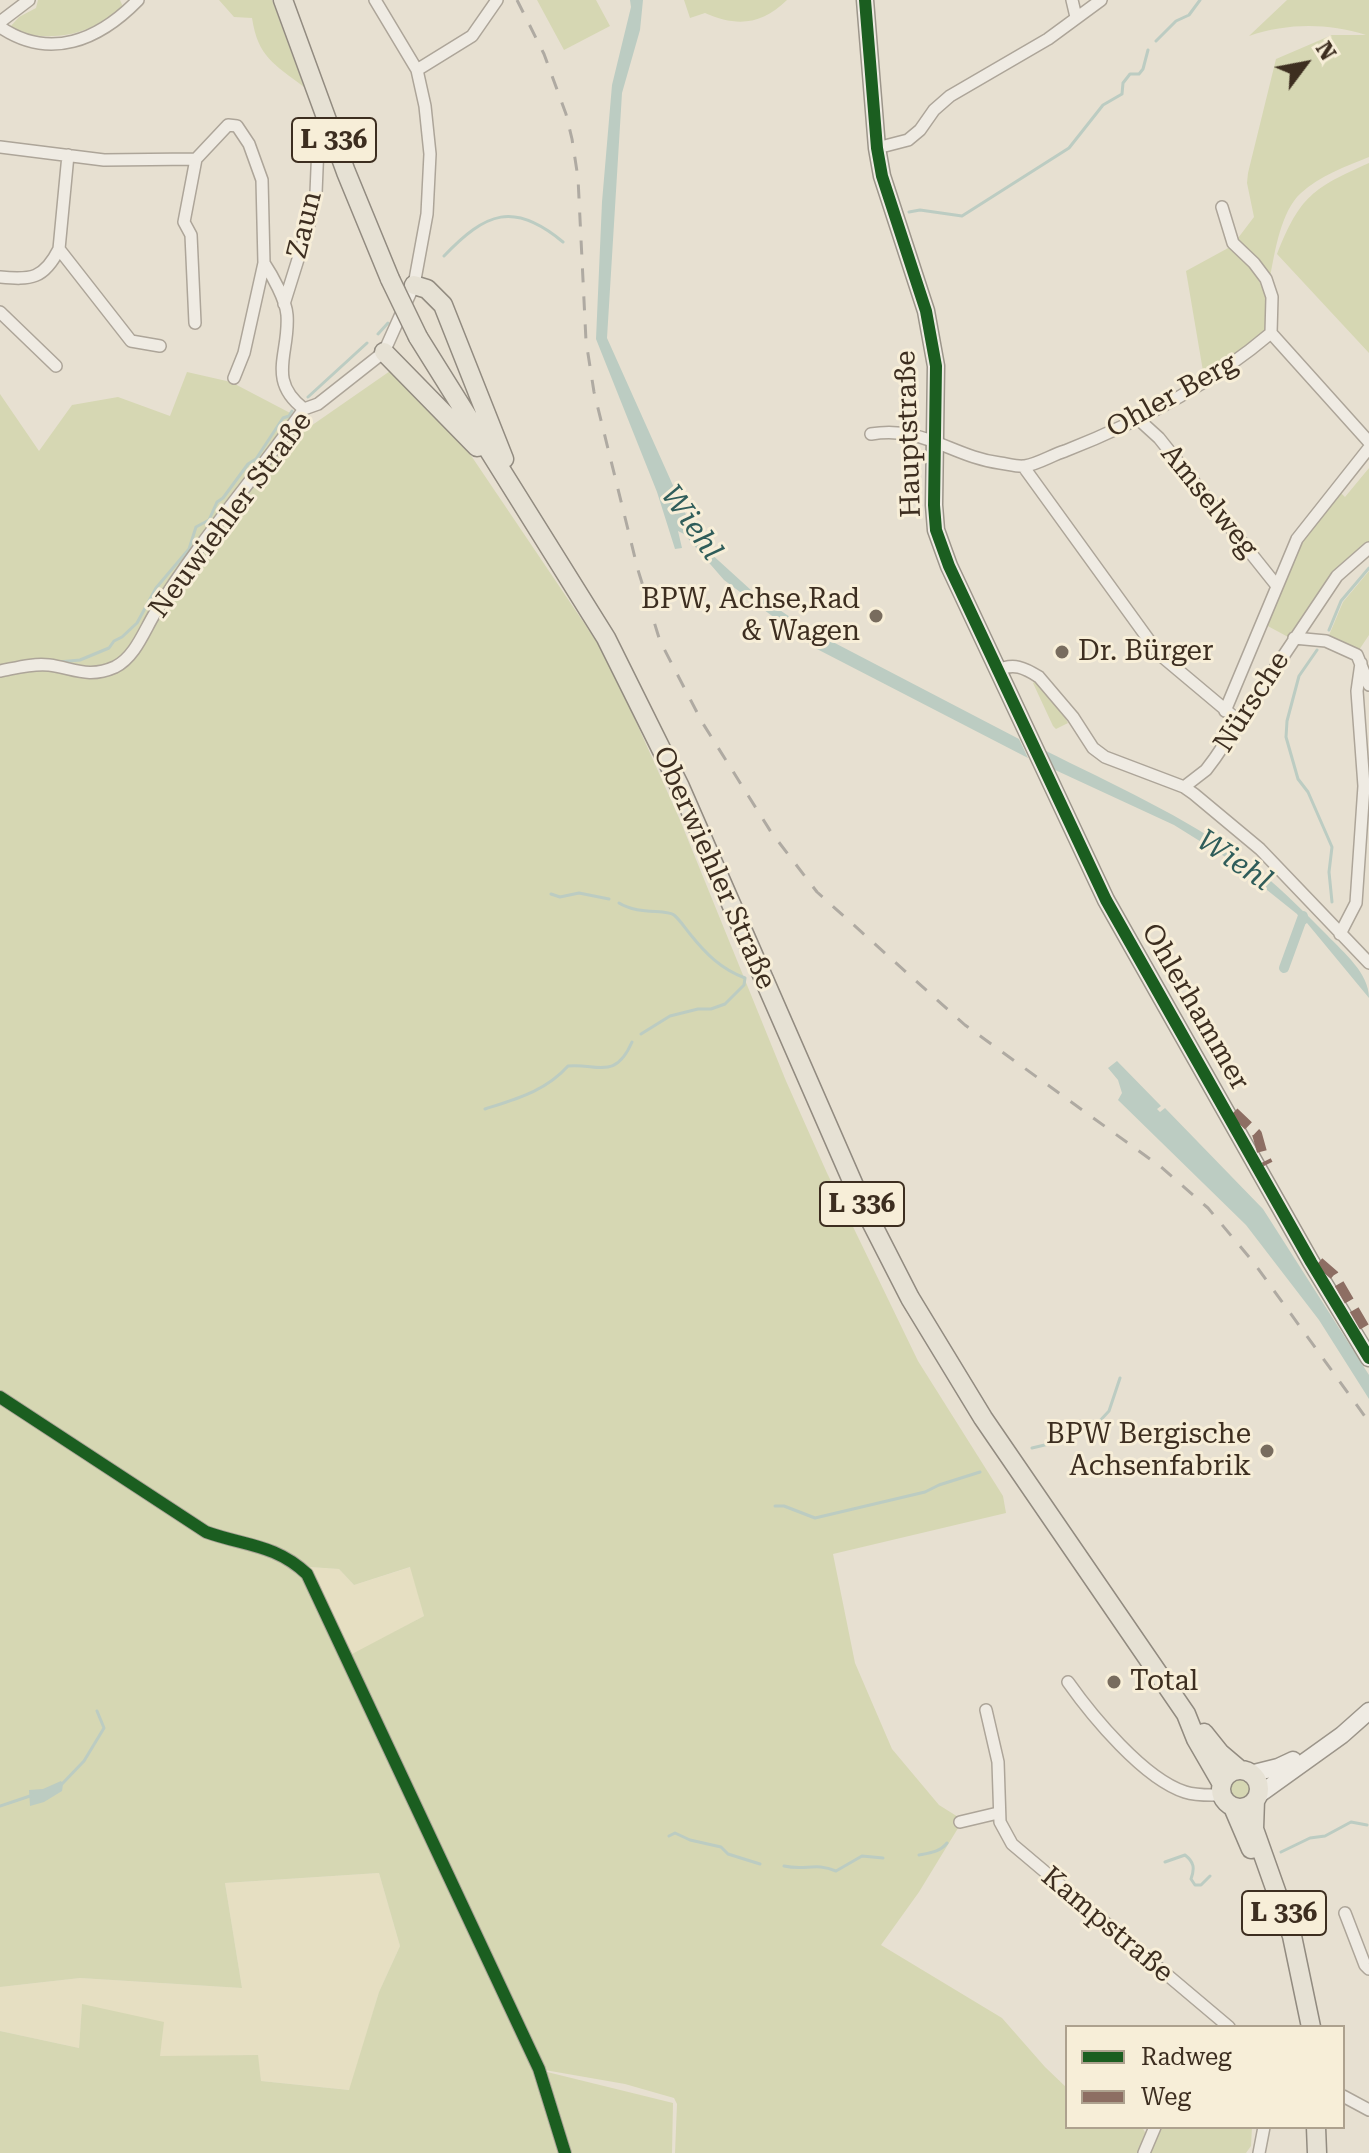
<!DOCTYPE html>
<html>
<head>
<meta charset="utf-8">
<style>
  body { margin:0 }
  #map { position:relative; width:1369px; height:2153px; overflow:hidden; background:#e7e0d1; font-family:"Roboto Serif",serif }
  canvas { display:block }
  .legend { position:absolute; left:1065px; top:2025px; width:280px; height:104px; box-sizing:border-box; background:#f7eed8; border:2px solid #ada18e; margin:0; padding:10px 14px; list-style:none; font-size:24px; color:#3d2e20 }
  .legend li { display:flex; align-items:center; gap:16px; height:40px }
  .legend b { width:40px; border:2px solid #ada18e }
  .north { position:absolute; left:1265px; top:24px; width:80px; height:80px; -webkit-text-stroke:6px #f7eed8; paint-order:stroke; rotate:58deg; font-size:22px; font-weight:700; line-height:32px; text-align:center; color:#3d2e20 }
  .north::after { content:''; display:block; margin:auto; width:28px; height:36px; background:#3d2e20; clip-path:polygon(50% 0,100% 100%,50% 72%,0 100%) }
</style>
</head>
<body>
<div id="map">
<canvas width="1369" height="2153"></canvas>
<ul class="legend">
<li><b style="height:10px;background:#1b5e20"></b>Radweg</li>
<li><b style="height:10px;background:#8d6e63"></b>Weg</li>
</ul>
<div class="north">N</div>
</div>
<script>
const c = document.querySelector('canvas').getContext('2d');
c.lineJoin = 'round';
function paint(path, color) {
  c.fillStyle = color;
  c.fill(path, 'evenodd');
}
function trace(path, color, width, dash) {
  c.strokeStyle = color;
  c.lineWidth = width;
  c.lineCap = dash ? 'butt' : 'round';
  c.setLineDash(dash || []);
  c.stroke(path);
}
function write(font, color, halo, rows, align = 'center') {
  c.font = font + ' "Roboto Serif",serif';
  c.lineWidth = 6;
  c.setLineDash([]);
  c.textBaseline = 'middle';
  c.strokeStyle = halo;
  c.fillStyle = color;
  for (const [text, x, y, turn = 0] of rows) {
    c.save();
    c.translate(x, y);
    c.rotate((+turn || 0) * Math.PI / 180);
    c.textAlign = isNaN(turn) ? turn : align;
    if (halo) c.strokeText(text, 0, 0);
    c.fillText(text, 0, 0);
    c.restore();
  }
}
paint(new Path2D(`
  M309 1567 339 1569 354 1585 411 1567 424 1616 352 1655Z
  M379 1873 400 1946 379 1992 350 2090 261 2081 257 2055 160 2057 82 2005 79 2048 0 2031V1987L80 1978 242 1988 225 1883Z`), '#e6dfc2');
paint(new Path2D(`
  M38 0H120L124 9C83 34 68 40 19 34L11 26 19 17 36 8Z
  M219 0H272L304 87C274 64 258 57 252 18L234 17Z
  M537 0H596L610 26 564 50Z
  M684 0H787C761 25 737 27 705 13L690 18Z
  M1287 0H1369V157C1347 166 1319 176 1301 193 1281 211 1275 251 1270 277L1235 242 1254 217 1247 183 1248 173 1276 59 1332 35H1366C1327 23 1288 23 1249 36Z
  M1369 163V353L1277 254C1300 196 1313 188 1369 163Z
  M1230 247 1252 269 1269 298 1267 330 1235 358 1204 377 1186 271Z
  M393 369 470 454 607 657 680 820 786 1081 827 1173 918 1361 1003 1496 1006 1513 833 1554 855 1663 892 1749 939 1805 963 1820 919 1892 881 1945 1002 2018 1045 2067 1067 2088V2127H1142L1146 2134 1137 2153H675L677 2104 674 2098 625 2084 539 2069 565 2153H0V2031L79 2048 82 2004 164 2022 160 2056 258 2055 261 2081 349 2090 379 1992 400 1946 379 1873 225 1883 242 1988 80 1978 0 1987V394L39 451 72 405 118 397 170 416 187 372 231 382 294 415 308 428ZM410 1567 424 1616 352 1654 310 1567 339 1569 354 1585Z
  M1369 468V544L1290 638 1264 624 1299 542 1339 491 1345 497Z
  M1369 571V635L1357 653 1327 640 1343 602Z
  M1036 680 1060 708 1068 723 1056 729 1053 726 1033 683Z
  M1229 1789a11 11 0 1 1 22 0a11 11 0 1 1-22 0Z
  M543 2071 673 2103 672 2153H567Z
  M1159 2127H1252L1251 2146 1246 2153H1146Z`), '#d6d7b3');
paint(new Path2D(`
  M630 0H643L640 30 622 93 607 338 688 519 708 551 752 591 806 628 1019 739 1028 758 815 648 724 580 684 534 678 531 682 548 675 549 657 492 596 339 602 202 612 85 631 7Z
  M1044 750C1112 784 1184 816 1246 861 1276 883 1301 909 1327 935 1344 953 1369 973 1369 998L1307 923 1304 925 1297 914 1227 858 1174 825 1053 769Z
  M1117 1061 1161 1106 1157 1109 1160 1112 1165 1108 1263 1209 1369 1375V1399L1319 1320 1246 1225 1118 1100 1122 1093 1118 1080 1108 1068Z
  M61 1781 63 1784 62 1791 44 1802 30 1806 29 1790 43 1789Z`), '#bcccc2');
trace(new Path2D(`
  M1156 41 1176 21 1189 15 1200 0
  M909 212 920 210 962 216 1069 148 1103 105 1122 94 1123 83 1130 74H1139L1143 69 1148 50
  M444 256C486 212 514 201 563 242
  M378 334 388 323
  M308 397 367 343
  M1329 630 1341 601 1369 568
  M1317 650 1299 676 1287 721 1286 737 1298 779 1308 792 1332 847 1329 872 1332 902
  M58 662 80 660 109 648 114 641 122 637 137 623 156 588 189 549 196 527 209 520 217 502 223 498 248 464 256 459 283 418 289 416 292 411
  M551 894 560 897 579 893 609 899
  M619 903C638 915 666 909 674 915 680 920 685 928 690 934 706 954 721 969 745 978L744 985 725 1004 711 1009H698L670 1016 641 1034
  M485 1109C516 1099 546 1091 568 1066 597 1063 615 1081 632 1042
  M1032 1448 1070 1439 1085 1425H1096L1109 1411 1120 1378
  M775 1506H784L815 1518 925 1492 939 1485 980 1472
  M62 1784 84 1761 104 1728 97 1711
  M0 1806 33 1795
  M669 1836 675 1833 690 1840 721 1847 728 1854 760 1864
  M1281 1852 1310 1838 1325 1836 1351 1822 1367 1825
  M919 1855C930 1853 940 1852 947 1843
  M1165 1862 1185 1855C1194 1862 1195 1868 1191 1879L1195 1885H1201L1210 1876
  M784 1866C806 1871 815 1862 836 1871L862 1856 883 1858`), '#bcccc2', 3);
trace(new Path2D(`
  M1284 968 1303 916`), '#bcccc2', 10);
const street = new Path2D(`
  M1072 0 1076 17
  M0 22 29 0
  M0 27C50 61 99 40 138 0
  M417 70 472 36 497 0
  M0 147 104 160 196 159 228 125 237 126 249 144 262 180 264 263 244 353 234 378
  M877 148 908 140 920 130 934 110 950 96 1048 39 1101 0
  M68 155 59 249 131 341 160 346
  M264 263C272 275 286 300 287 315 290 353 266 380 304 409
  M0 277C31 280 44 279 59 249
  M284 304 310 221 316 193 318 145
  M0 312 56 366
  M195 323 191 235 184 222 196 159
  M1271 333 1369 442
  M1137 418 1159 438 1277 586
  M871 434C923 425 953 457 1000 463 1008 464 1017 467 1025 466 1038 464 1052 455 1065 451 1139 422 1211 384 1271 333L1272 297 1266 279 1254 263 1233 243 1222 207
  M1023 466 1159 654 1240 722
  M1294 638 1326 641 1357 655 1369 685
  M0 671C16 668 33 663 49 665 73 668 88 679 115 667 135 657 144 631 155 613 199 541 255 478 304 409L318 404 384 352 414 285 427 214 430 154 425 106 417 70 375 0
  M997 671C1013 662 1025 668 1039 677L1073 717 1093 748 1105 757 1184 787 1194 794 1260 849 1369 963
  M1225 711 1297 539 1369 448
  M1184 787 1206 770 1215 758 1337 576 1369 548
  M1340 934 1356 903 1364 786 1357 691 1361 663
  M0 1397 206 1532C245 1546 275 1544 307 1574L539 2069 565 2153
  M1068 1682C1092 1716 1144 1779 1185 1792 1197 1796 1209 1795 1222 1795
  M986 1710 998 1762 1000 1822 1012 1844 1229 2027
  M960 1822 998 1813
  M1345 1913 1365 1965 1369 1969
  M1343 2096 1369 2110
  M1144 2153 1155 2127
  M1259 2153 1264 2127`);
const secondary = new Path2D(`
  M865 0 877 148 882 176 926 311 936 366 934 505 936 530 949 566 1106 900 1311 1262 1369 1358
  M1250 1774 1278 1767 1293 1760
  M1257 1796 1342 1735 1369 1711`);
const primary = new Path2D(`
  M283 0 346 172 390 279
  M414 285 427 289 443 305 504 459
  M418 337 606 638 680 787 863 1206 910 1298 983 1418 1186 1714 1196 1739 1222 1784
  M384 352 477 447
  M1204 1733 1220 1753 1240 1770
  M1221 1789a19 19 0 1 1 38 0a19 19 0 1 1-38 0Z
  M1255 1800 1254 1829 1292 1936 1311 2027
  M1233 1807 1251 1849
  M1316 2127 1317 2153`);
trace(street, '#ada599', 14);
trace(secondary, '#9c958a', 19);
trace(primary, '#928b80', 21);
trace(street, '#efebe3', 11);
trace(secondary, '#efebe3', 16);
trace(primary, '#e6e1d4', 18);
trace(new Path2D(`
  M517 0 544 54 566 114 572 139 578 178 586 341 594 392 638 570 660 641 702 722 771 832 817 892 965 1025 1161 1167 1208 1208 1254 1263 1369 1422`), '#afaaa2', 3, [14, 14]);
const primaryBridge = new Path2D(`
  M390 279 418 337`);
trace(primaryBridge, '#928b80', 21, []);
trace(primaryBridge, '#e6e1d4', 18);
trace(new Path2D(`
  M1234 1112 1257 1134 1262 1152 1268 1164
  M1319 1262 1334 1275 1369 1335`), '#8d6e63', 10, [20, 10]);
trace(new Path2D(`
  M865 0 877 148 882 176 926 311 936 366 934 505 936 530 949 566 1106 900 1311 1262 1369 1358
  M0 1397 206 1532C245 1546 275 1544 307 1574L539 2069 565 2153`), '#1b5e20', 12);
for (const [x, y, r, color] of [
  [876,616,8,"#786c5e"],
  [1062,652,8,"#786c5e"],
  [1267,1451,8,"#786c5e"],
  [1114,1682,8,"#786c5e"]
]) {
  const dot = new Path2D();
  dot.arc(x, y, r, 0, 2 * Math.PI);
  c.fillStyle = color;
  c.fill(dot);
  trace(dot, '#f7eed8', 3);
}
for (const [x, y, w] of [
  [334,140,84],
  [862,1204,84],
  [1284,1913,84]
]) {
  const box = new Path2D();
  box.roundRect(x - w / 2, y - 22, w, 44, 6);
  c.fillStyle = '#f7eed8';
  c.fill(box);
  trace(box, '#3d2e20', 2);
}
write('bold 26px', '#3d2e20', null, [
  ["L 336",334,140],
  ["L 336",862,1204],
  ["L 336",1284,1913]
]);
write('28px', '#3d2e20', '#f7eed8', [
  ["Zaun",305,225,-76],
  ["Ohler Berg",1172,396,-29],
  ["Hauptstraße",909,434,-92],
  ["Amselweg",1209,501,51],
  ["Neuwiehler Straße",231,515,-53],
  ["Nürsche",1252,702,-57],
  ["Oberwiehler Straße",714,868,66],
  ["Ohlerhammer",1195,1007,60],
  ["Kampstraße",1107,1925,40]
]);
write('28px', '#3d2e20', '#f7eed8', [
  ["BPW, Achse,Rad",860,600],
  ["& Wagen",860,632],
  ["Dr. Bürger",1078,652,"left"],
  ["BPW Bergische",1251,1435],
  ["Achsenfabrik",1251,1467],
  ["Total",1130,1682,"left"]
], 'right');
write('italic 30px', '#2f5d5a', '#f7eed8', [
  ["Wiehl",691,523,55],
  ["Wiehl",1234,861,34]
]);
</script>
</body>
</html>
